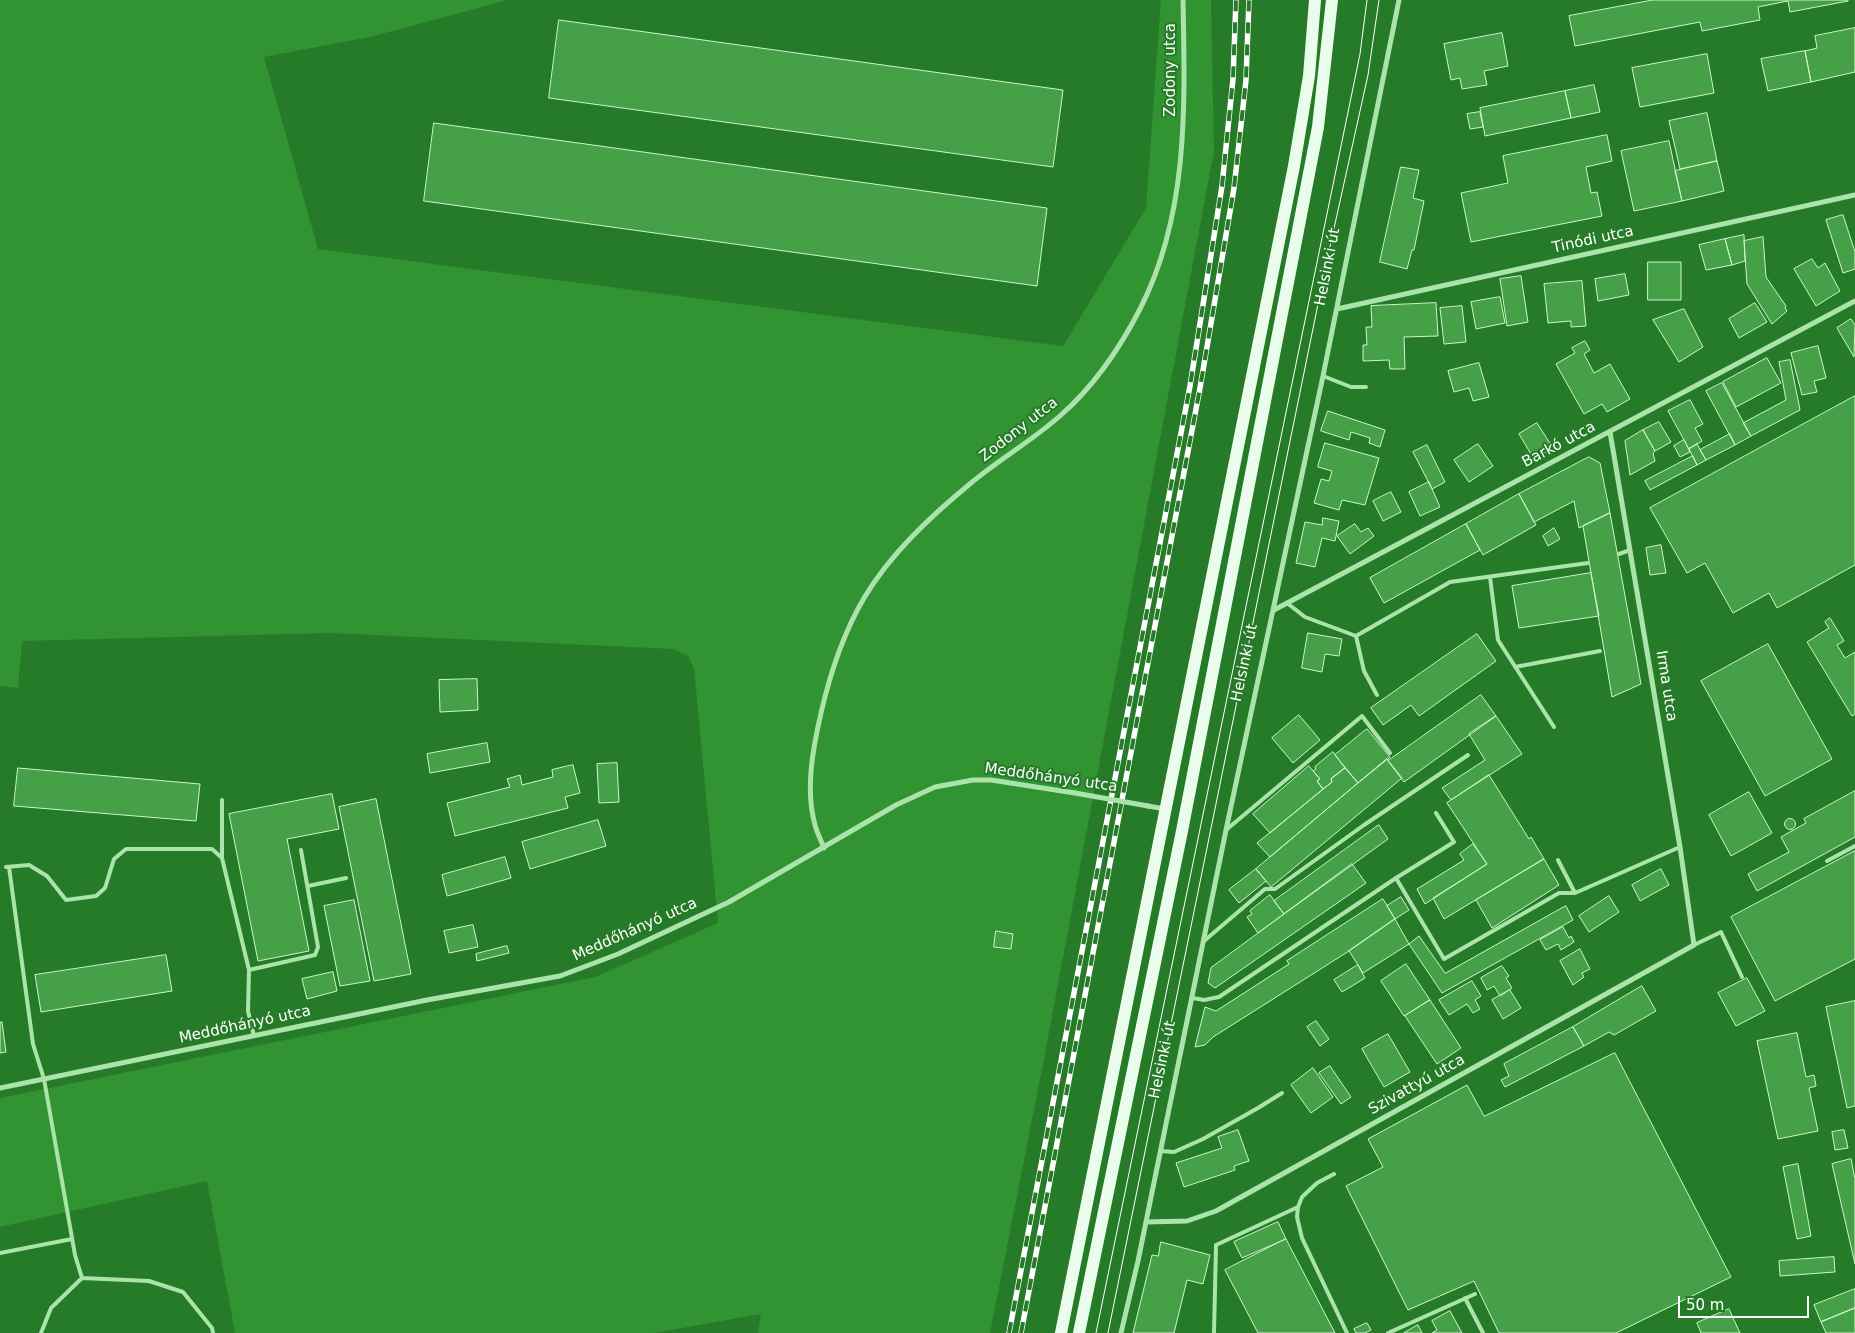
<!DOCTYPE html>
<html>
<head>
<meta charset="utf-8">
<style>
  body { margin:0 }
  #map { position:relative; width:1855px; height:1333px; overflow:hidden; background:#267b28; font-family:"DejaVu Sans",sans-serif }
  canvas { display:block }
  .scale { position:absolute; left:1678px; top:1296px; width:131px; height:22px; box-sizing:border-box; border:2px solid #fff; border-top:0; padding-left:6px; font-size:15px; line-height:18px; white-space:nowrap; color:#fff; -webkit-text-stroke:4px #267b28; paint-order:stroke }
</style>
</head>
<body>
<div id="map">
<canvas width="1855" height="1333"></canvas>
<div class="scale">50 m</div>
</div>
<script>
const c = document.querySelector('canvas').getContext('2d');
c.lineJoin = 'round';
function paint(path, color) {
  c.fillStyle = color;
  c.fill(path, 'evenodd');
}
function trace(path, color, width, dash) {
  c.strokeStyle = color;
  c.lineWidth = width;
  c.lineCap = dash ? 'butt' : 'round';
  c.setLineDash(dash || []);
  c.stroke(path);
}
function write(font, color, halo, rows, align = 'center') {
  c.font = font + ' "DejaVu Sans",sans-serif';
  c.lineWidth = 4;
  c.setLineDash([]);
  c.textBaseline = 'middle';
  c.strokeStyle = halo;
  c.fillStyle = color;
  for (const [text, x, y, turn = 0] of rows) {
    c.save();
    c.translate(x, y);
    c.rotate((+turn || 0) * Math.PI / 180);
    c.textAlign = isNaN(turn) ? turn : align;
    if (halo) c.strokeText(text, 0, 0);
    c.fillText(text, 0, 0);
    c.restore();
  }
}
paint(new Path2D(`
  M0 0H508L370 37 264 57 318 249 1063 346 1146 208 1161 0H1211L1214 151 1044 1059 990 1333H758L761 1314 654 1333H235L207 1181 0 1227V1098L595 977 718 923 694 668 688 656 673 649 330 633 22 641 18 688 0 686Z`), '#319332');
const building = new Path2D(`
  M1653 0H1848V1L1790 12 1788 1 1758 7 1760 20 1702 31 1700 22 1575 46 1569 16Z
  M559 20 1063 90 1053 167 549 98Z
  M1855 28V72L1811 82 1805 51 1817 48 1815 36Z
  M1502 33 1508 66 1484 71 1487 85 1462 89 1460 78 1451 80 1444 44Z
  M1805 51 1811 82 1768 91 1761 59Z
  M1707 54 1714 93 1640 107 1632 68Z
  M1594 85 1600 112 1571 118 1565 91Z
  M1565 91 1571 118 1485 136 1480 108Z
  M1480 112 1483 127 1470 129 1467 114Z
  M1707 113 1717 161 1680 169 1669 121Z
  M434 123 1047 208 1037 286 424 201Z
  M1607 135 1612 161 1586 167 1591 193 1597 192 1602 216 1471 242 1461 193 1508 183 1503 156Z
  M1669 141 1682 201 1634 211 1621 151Z
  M1717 161 1724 191 1682 201 1675 171Z
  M1401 167 1419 170 1413 198 1424 201 1414 250H1412L1407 269 1380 262Z
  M1843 215 1855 252V269L1843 273 1826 220Z
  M1744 235 1745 261 1732 265 1725 239Z
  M1763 237 1766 277 1786 306 1785 308 1787 311 1772 324 1747 284 1744 241Z
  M1725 239 1732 265 1706 270 1699 245Z
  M1812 259 1818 268 1825 263 1840 291 1816 306 1794 269Z
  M1648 262H1681V300H1648Z
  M1625 274 1629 295 1598 301 1595 279Z
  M1521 276 1528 322 1507 326 1500 279Z
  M1582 281 1586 326 1571 327V321L1548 323 1544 284Z
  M1500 297 1505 323 1476 329 1471 302Z
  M1436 303 1438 336 1404 337 1405 369H1390L1389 360 1363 361V345H1367L1366 327H1372L1371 306Z
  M1755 303 1767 322 1739 338 1729 319Z
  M1462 306 1466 342 1444 344 1440 308Z
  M1684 309 1703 347 1679 362 1653 320Z
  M1851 319 1855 325 1854 357 1837 328Z
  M1585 341 1590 350 1584 354 1594 373 1610 364 1630 399 1607 412 1602 404 1584 414 1556 364 1575 353 1572 348Z
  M1818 346 1826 378 1814 381 1817 392 1802 395 1791 353Z
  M1767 358 1781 383 1736 407 1723 382Z
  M1790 360 1800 410 1751 436 1743 423 1786 400 1779 362Z
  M1479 363 1489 397 1473 401 1469 388 1454 392 1448 371Z
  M1722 383 1751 436 1735 445 1706 391Z
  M1855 396V565L1777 608 1769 593 1733 613 1705 563 1687 573 1650 508Z
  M1690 400 1703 424 1695 428 1702 441 1689 449 1668 411Z
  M1328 411 1385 430 1380 447 1369 443 1370 438 1351 432 1349 440 1321 431Z
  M1659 422 1671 442 1655 451 1643 430Z
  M1537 423 1553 448 1534 459 1519 434Z
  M1643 430 1655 451 1653 453 1655 461 1630 475 1625 441Z
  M1730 434 1735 445 1706 460 1700 450Z
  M1684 440 1690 452 1680 457 1674 446Z
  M1325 443 1379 458 1365 505 1342 500 1339 510 1314 503 1321 479 1329 481 1332 471 1318 467Z
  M1478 444 1493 466 1469 482 1454 460Z
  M1697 444 1706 460 1697 465 1689 449Z
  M1427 445 1445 482 1432 489 1413 452Z
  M1693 456 1697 465 1650 490 1645 481Z
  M1589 457 1600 463 1610 513 1579 528 1574 501 1534 522 1519 494Z
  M1429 482 1440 507 1420 516 1409 492Z
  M1391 492 1401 512 1383 521 1373 501Z
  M1519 494 1536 525 1483 555 1466 524Z
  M1610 513 1641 684 1612 697 1583 526Z
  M1323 518 1339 521 1335 541 1322 538 1315 567 1296 563 1305 522 1322 525Z
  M1355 524 1361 532 1368 528 1374 536 1350 554 1337 536Z
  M1466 524 1480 550 1384 603 1370 578Z
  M1554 528 1560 539 1548 546 1543 536Z
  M1661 545 1666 573 1650 575 1646 548Z
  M1591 573 1599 616 1519 628 1512 586Z
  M1830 618 1844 641 1837 645 1845 658 1855 652V714L1852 716 1807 642 1829 628 1825 622Z
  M1308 633 1342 639 1339 656 1325 654 1322 672 1302 668Z
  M1477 634 1496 661 1419 716 1411 705 1383 725 1371 708Z
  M1768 644 1832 759 1765 796 1701 681Z
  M477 679 478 710 440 712 439 680Z
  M1481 695 1496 716 1404 782 1388 761Z
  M1299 715 1320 740 1293 763 1272 738Z
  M1496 716 1522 754 1451 800 1442 788 1485 760 1469 734Z
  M1367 729 1390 757 1358 783 1335 755Z
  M487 743 490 762 430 773 427 754Z
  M1333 752 1345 768 1331 779 1332 782 1323 789 1317 781 1320 779 1313 771 1316 769 1315 767Z
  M1387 759 1402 778 1271 887 1256 869Z
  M617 763 619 802 599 803 597 764Z
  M573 765 580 793 565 797 568 808 455 836 447 803 510 787 507 779 520 775 522 785 553 777 552 770Z
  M1309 766 1320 779 1317 781 1323 789 1270 833 1253 814Z
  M18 768 200 784 196 821 14 806Z
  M1345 768 1358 783 1270 857 1257 843 1332 782 1331 779Z
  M1489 775 1529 839 1531 837 1544 859 1444 919 1433 898 1487 864 1447 803Z
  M1855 791V837L1757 891 1748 874 1789 852 1781 837 1806 823 1804 819Z
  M1749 792 1772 833 1731 856 1709 815Z
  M332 794 339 829 287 839 309 951 258 961 229 814Z
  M376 799 411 974 374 981 339 807Z
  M1784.5 824a5.5 5.5 0 1 1 11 0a5.5 5.5 0 1 1-11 0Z
  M598 820 606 846 530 869 522 842Z
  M1379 825 1388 839 1284 914 1274 901Z
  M1473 844 1487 864 1425 904 1417 889 1464 860 1460 854Z
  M1855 851V959L1775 1001 1731 917Z
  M505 857 511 878 447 896 442 875Z
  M1544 859 1559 885 1492 928 1476 900Z
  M1352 864 1366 883 1215 988 1208 983 1211 968Z
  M1256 869 1266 881 1239 903 1229 890Z
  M1661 869 1669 885 1640 901 1632 885Z
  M1270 895 1284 914 1258 933 1247 917 1252 914 1250 911Z
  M1609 896 1619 912 1589 932 1579 916Z
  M1401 897 1409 910 1395 919 1387 906Z
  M1383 899 1395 919 1349 951 1213 1037 1205 1045 1195 1047 1205 1007 1216 1011 1289 964 1287 961Z
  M354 900 370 981 340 986 324 906Z
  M1566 906 1573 920 1442 993 1409 944 1419 936 1445 973Z
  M1395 919 1409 944 1363 973 1349 951Z
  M473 925 478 947 449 953 444 931Z
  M1563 927 1569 938 1571 936 1574 942 1561 950 1558 944 1546 950 1540 940Z
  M996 931 1013 934 1011 949 994 947Z
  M507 946 509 953 477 961 476 954Z
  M1580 949 1590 969 1582 973 1584 977 1573 985 1560 961Z
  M166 955 172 991 41 1012 35 975Z
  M1406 964 1430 1000 1404 1016 1381 981Z
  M1358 965 1365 978 1342 992 1334 980Z
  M1502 966 1509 976 1506 978 1512 988 1500 996 1494 986 1487 990 1481 978Z
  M333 972 337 991 307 999 302 979Z
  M1747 978 1765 1011 1736 1026 1718 993Z
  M1472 981 1481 996 1475 1000 1480 1009 1473 1013 1467 1004 1449 1015 1439 1000Z
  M1642 986 1656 1011 1614 1035 1609 1032 1584 1046 1573 1027Z
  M1510 990 1521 1008 1503 1019 1492 1000Z
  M1430 1000 1461 1048 1437 1064 1405 1016Z
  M1855 1001V1106L1847 1108 1826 1007Z
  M1316 1021 1329 1039 1320 1046 1307 1027Z
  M2 1022 6 1052 0 1053V1023Z
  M1573 1027 1584 1046 1505 1087 1501 1080 1509 1076 1504 1064Z
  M1797 1033 1806 1077 1814 1075 1816 1086 1809 1088 1818 1131 1778 1139 1757 1041Z
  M1388 1034 1410 1072 1384 1087 1362 1049Z
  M1615 1053 1731 1277 1616 1333H1499L1474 1281 1408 1310 1346 1186 1383 1167 1368 1139 1467 1085 1484 1116Z
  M1330 1066 1351 1097 1341 1104 1319 1073Z
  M1313 1068 1333 1097 1311 1113 1291 1085Z
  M1238 1130 1249 1161 1234 1166 1235 1170 1184 1187 1176 1163 1222 1148 1218 1137Z
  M1844 1130 1848 1148 1835 1150 1832 1132Z
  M1851 1159 1855 1179V1264L1832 1164Z
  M1798 1164 1811 1236 1797 1239 1783 1167Z
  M1278 1222 1286 1239 1242 1258 1234 1242Z
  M1286 1239 1335 1333H1258L1225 1270Z
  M1161 1242 1210 1255 1203 1284 1187 1280 1174 1333H1133L1152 1255 1158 1256Z
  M1834 1257 1835 1272 1780 1276 1779 1261Z
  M1855 1289V1308L1821 1322 1814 1305Z
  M1855 1308V1333H1826L1821 1322Z
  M1729 1309 1740 1333H1701L1697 1323Z
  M1450 1311 1462 1333H1432L1437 1330 1432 1321Z
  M1367 1323 1371 1330 1365 1333H1356L1354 1329Z
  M1418 1325 1422 1333H1404Z`);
paint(building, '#46a048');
trace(building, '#cdf4cd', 1);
trace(new Path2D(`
  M1323 376 1351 387H1366
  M1619 554 1630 550
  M1490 577 1498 640 1554 727
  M1287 603 1305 617 1356 636
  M1515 667 1600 651
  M1377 695 1364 671 1356 636 1450 582 1588 563
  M222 800V858
  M1226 830 1362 716 1390 753
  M1558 860 1575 893
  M1827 861 1855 846
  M6 867 29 865 47 876 66 900 96 896 105 888 114 859 126 849H212L222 858 249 970 248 1011 254 1036
  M9 867 33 1044 44 1079 75 1255 82 1278
  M1396 878 1444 959 1559 893H1575L1680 847
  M308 886 346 878
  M1204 941 1265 889H1275L1364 825 1468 755
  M1694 945 1721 932 1742 977
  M249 970 315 955 318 947 301 850
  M1193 998 1204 1000 1219 997 1396 878 1454 842 1436 813
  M1160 1151 1174 1152 1203 1139 1258 1108 1282 1093
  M1334 1174 1317 1183 1302 1197 1298 1207 1297 1217 1302 1238 1347 1333
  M0 1253 72 1239
  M1465 1298 1483 1333
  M41 1333 51 1308 82 1278 149 1281 183 1292 212 1328 213 1333
  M1214 1333 1216 1245 1298 1207
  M1388 1333 1475 1294`), '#aae4ab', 4);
trace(new Path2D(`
  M1337 309 1855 195
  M1274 610 1855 301
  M1148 806 1165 809
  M824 848C821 840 817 833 815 825 805 789 813 748 821 713 830 674 844 632 864 598 891 553 931 516 971 483 1000 459 1033 440 1061 415 1094 386 1120 348 1140 309 1189 214 1185 104 1183 0
  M0 1088 427 1000 560 976 618 954 729 902 896 805 935 787 973 780H991L1075 793
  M1146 1222 1187 1221 1216 1211 1694 945 1680 847 1610 432
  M1121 1333 1138 1261 1226 830 1323 376 1399 0`), '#aae4ab', 5);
trace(new Path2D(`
  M1061 1333 1294 166 1309 76 1315 0
  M1079 1333 1182 831 1318 127 1332 0`), '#eafceb', 12);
trace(new Path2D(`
  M1096 1333 1360 54 1367 0
  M1108 1333 1327 260 1368 75 1379 0`), '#fff', 1);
const rail = new Path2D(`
  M1009 1333 1190 386 1222 186 1233 79 1236 0
  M1021 1333 1200 388 1234 188 1246 80 1249 0`);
trace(rail, '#fff', 5.5);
trace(rail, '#267b28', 4, [11]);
trace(new Path2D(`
  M1075 793 1148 806`), '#aae4ab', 5);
write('15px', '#fff', '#267b28', [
  ["Zodony utca",1171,70,-90],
  ["Tinódi utca",1593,240,-12],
  ["Helsinki út",1328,267,-79],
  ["Zodony utca",1019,430,-38],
  ["Barkó utca",1559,445,-28],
  ["Helsinki út",1245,663,-78],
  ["Irma utca",1666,686,81],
  ["Meddőhányó utca",1051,778,8],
  ["Meddőhányó utca",635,930,-24],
  ["Meddőhányó utca",245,1025,-12],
  ["Helsinki út",1163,1060,-78],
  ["Szivattyú utca",1417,1085,-29]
]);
</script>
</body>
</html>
